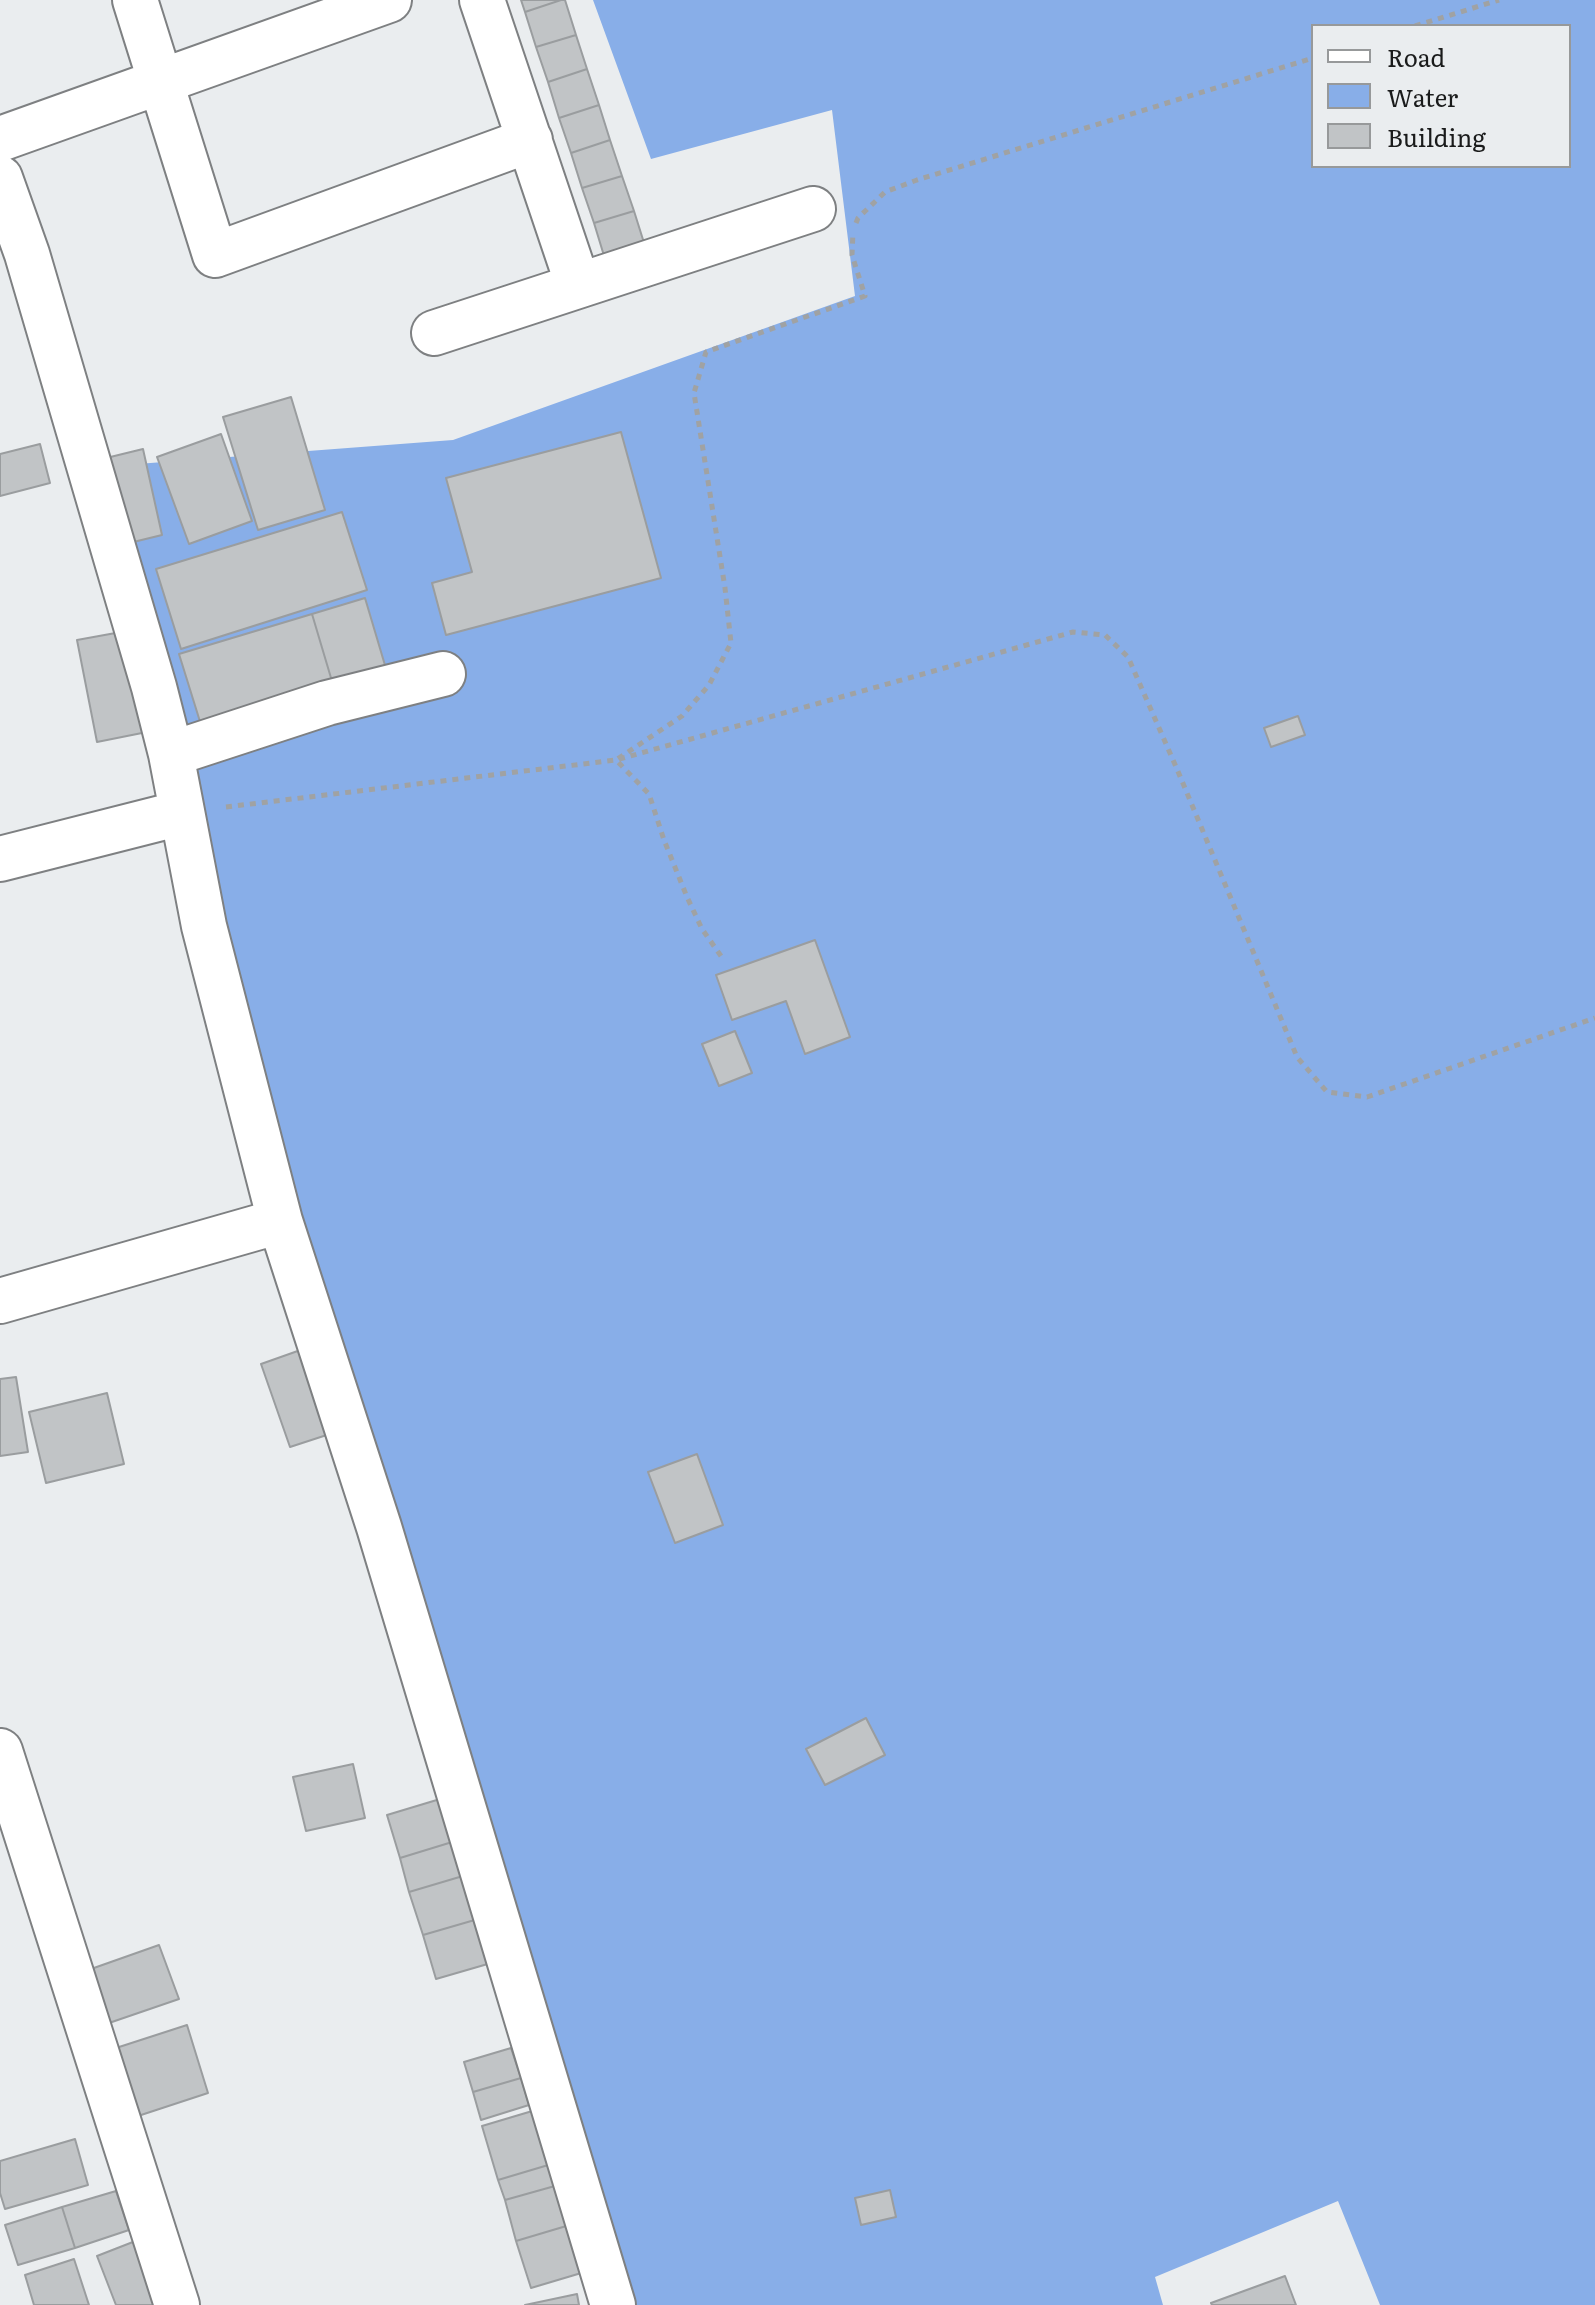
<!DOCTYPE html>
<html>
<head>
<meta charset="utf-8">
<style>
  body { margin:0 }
  #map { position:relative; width:1595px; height:2305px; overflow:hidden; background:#eaedef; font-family:Literata,serif }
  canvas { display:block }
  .legend { position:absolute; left:1311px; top:24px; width:260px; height:144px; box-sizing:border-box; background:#eaedef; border:2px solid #97999a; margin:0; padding:10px 14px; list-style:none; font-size:24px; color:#1a1b1b }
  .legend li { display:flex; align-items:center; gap:16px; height:40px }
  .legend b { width:40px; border:2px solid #97999a }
</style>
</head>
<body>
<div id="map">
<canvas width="1595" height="2305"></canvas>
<ul class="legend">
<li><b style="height:10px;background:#fff"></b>Road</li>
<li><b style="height:22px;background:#88aee8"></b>Water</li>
<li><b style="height:22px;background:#c1c4c6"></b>Building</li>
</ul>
</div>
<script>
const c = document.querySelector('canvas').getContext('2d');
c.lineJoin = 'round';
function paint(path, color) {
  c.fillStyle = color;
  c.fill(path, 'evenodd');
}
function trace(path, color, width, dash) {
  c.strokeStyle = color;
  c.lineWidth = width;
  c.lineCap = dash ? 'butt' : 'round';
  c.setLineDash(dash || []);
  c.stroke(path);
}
paint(new Path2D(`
  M593 0H1595V2305H1380L1338 2201 1155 2277 1163 2305H622L286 1190 111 466 453 440 855 296 832 110 651 159ZM1313 26H1569V166H1313Z`), '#88aee8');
const building = new Path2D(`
  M521 0H561L525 12Z
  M561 0H565L576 35 536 47 525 12Z
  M576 35 587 69 548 82 536 47Z
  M587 69 599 105 559 118 548 82Z
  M599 105 610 140 571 153 559 118Z
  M610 140 622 176 582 188 571 153Z
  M622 176 634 211 594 223 582 188Z
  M634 211 645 246 605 259 594 223Z
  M291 397 325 510 258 530 223 417Z
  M621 432 661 578 446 635 432 583 472 572 446 478Z
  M221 434 252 521 189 544 157 457Z
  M40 444 50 483 0 496V454Z
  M143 449 162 535 117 546 98 460Z
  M342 512 367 590 181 649 156 569Z
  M365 598 387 672 334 688 312 614Z
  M312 614 334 688 202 728 179 654Z
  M132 630 152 731 97 742 77 640Z
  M1298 716 1305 735 1271 747 1264 728Z
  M815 940 850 1037 805 1054 786 1001 732 1020 716 975Z
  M735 1031 752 1073 719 1086 702 1044Z
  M309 1347 339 1431 290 1447 261 1364Z
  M16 1377 28 1452 0 1456V1379Z
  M107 1393 124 1464 46 1483 29 1412Z
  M697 1454 723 1525 675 1543 648 1472Z
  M866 1718 885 1755 825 1785 806 1749Z
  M353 1764 365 1818 306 1831 293 1777Z
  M450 1796 462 1839 400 1858 387 1815Z
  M462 1839 473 1873 409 1892 400 1858Z
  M473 1873 485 1917 423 1935 409 1892Z
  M485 1917 498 1961 436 1979 423 1935Z
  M159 1945 179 1999 109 2023 91 1969Z
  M187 2025 208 2093 138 2116 116 2048Z
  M511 2048 521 2078 473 2092 464 2062Z
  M521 2078 529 2105 481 2120 473 2092Z
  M539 2109 555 2163 498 2180 482 2126Z
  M75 2139 88 2185 5 2209 0 2193V2161Z
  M555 2163 562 2184 505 2200 498 2180Z
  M562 2184 573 2224 516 2241 505 2200Z
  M890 2190 896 2217 861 2225 855 2198Z
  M116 2191 129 2230 75 2248 62 2207Z
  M62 2207 75 2248 18 2265 5 2225Z
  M573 2224 588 2271 531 2288 516 2241Z
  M138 2240 163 2305H116L97 2256Z
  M74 2259 89 2305H34L25 2275Z
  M1285 2276 1296 2305H1212L1211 2303Z
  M577 2294 579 2305H525Z`);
paint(building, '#c1c4c6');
trace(building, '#9a9d9f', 2);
const minor = new Path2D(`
  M135 0 215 255 530 140
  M482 0 578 285
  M0 139 389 0
  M0 178 27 254 154 687 171 754 204 926 280 1221 379 1527 613 2305
  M434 333 813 209
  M171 754 327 703 443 674
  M0 859 181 813
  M0 1301 280 1221
  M0 1751 177 2305`);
trace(minor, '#7e8082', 48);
trace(new Path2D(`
  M1415 26 1499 0
  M856 223 858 218 885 192 917 180 1313 58
  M226 807 616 760 1073 632 1105 635 1128 657 1177 769 1297 1057 1327 1092 1367 1097 1595 1018
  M721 956 702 929 687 897 664 840 649 794 616 760 682 716 709 685 731 643 725 588 694 393 706 352 865 296 852 255 853 232`), '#a0a2a3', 5, [6, 6]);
trace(minor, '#fff', 44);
</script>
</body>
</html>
